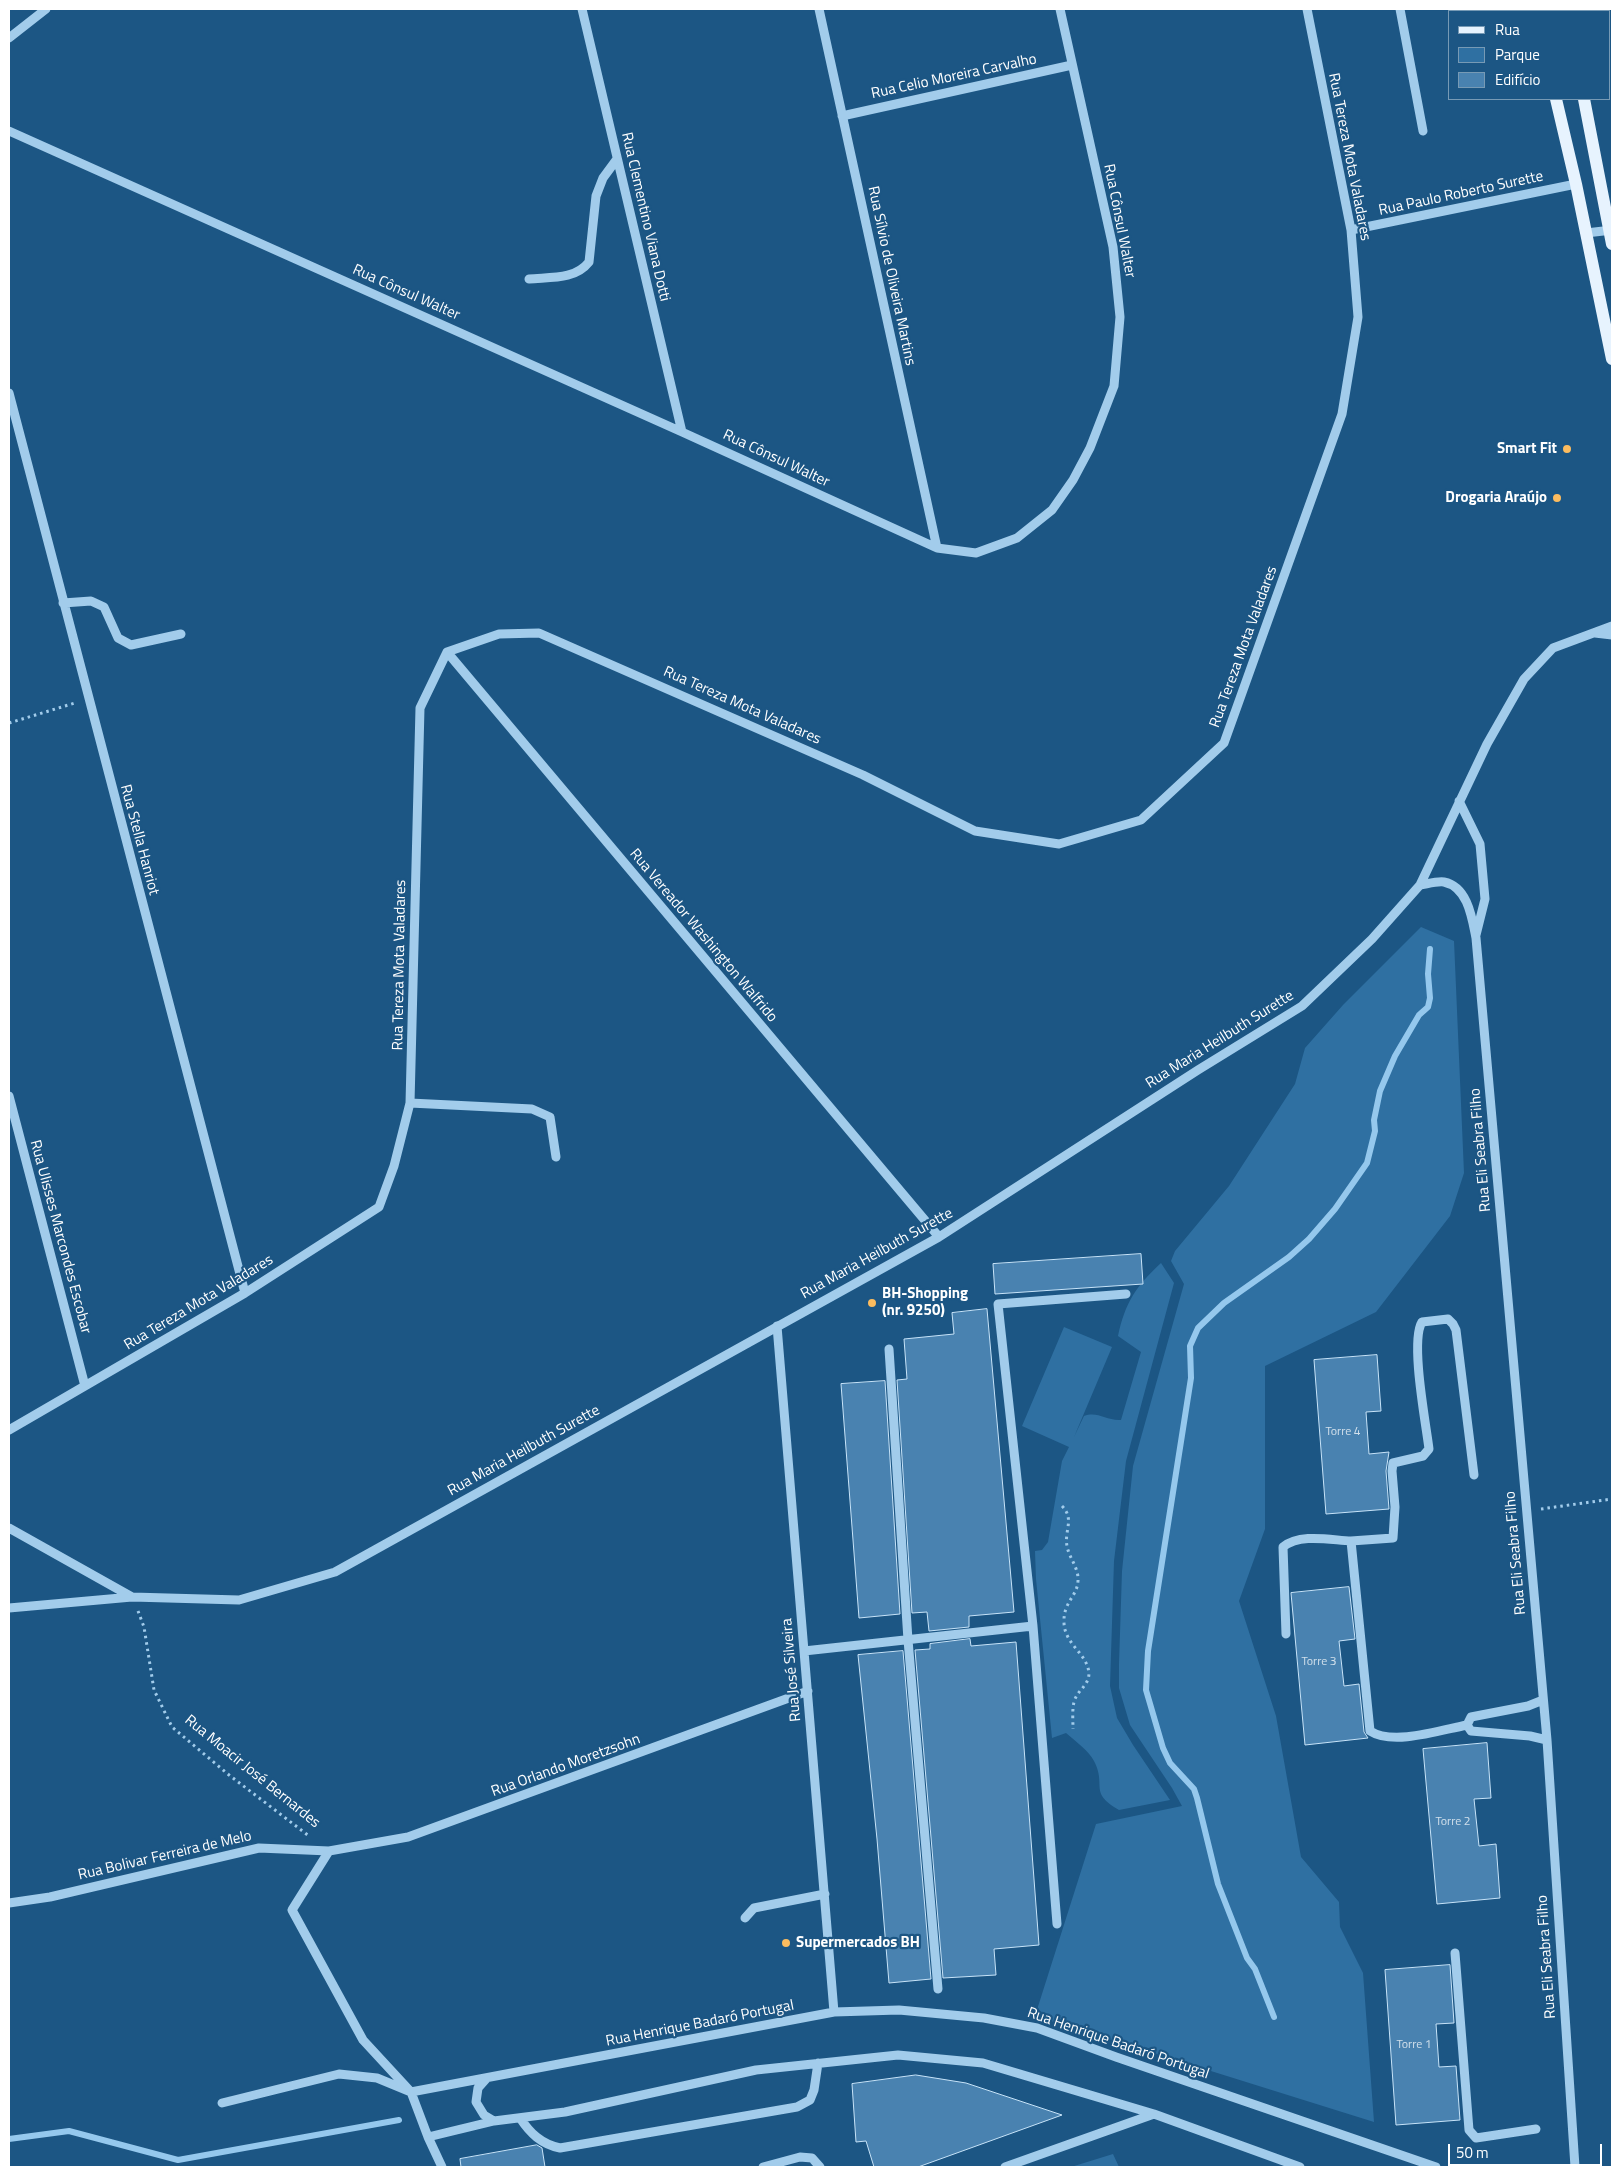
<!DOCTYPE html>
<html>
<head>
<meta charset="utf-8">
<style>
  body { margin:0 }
  #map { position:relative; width:1621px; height:2176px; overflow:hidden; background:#1c5684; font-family:"Titillium Web",sans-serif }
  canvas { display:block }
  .frame { position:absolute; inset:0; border:10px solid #fff; pointer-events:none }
  .legend { position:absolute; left:1448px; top:10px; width:162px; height:90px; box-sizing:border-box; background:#1c5684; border:1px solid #779ab5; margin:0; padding:6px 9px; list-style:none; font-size:15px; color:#fff }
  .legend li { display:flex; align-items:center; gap:10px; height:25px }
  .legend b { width:25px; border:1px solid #779ab5 }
  .scale { position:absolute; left:1448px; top:2144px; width:154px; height:22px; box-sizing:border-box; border:2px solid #fff; border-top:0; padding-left:6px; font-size:15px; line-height:18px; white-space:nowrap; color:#fff; -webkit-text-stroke:4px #1c5684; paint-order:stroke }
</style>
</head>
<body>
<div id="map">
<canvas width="1621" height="2176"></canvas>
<div class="frame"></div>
<ul class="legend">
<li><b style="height:6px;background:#e7f3fe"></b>Rua</li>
<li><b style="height:14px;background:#2f70a2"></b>Parque</li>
<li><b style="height:14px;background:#4982b0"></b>Edifício</li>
</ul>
<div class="scale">50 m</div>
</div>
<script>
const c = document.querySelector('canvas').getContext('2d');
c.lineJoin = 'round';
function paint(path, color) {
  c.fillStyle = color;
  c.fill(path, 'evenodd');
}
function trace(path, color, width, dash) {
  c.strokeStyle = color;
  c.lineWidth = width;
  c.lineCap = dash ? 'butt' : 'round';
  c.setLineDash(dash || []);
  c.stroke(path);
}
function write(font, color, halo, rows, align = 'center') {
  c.font = font + ' "Titillium Web",sans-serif';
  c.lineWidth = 4.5;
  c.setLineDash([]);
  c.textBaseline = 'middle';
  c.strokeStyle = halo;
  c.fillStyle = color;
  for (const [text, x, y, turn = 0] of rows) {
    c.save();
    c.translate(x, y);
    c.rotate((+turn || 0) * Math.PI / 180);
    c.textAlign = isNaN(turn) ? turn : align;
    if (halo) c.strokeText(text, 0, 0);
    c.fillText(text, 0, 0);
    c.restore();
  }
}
paint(new Path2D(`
  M1421 927 1454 941 1464 1173 1450 1216 1376 1312 1265 1366V1529L1239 1601 1276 1716 1301 1857 1339 1902 1340 1927 1363 1973 1374 2122 1035 2016 1096 1824 1182 1806 1172 1788 1130 1725 1119 1688V1664L1122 1571 1133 1466 1184 1284 1171 1261 1175 1251 1229 1186 1295 1084 1305 1048 1343 1005Z
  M1161 1263 1174 1283 1126 1461 1114 1561 1110 1686 1117 1718 1133 1745 1170 1800 1119 1810C1088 1792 1107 1786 1094 1761 1089 1751 1075 1741 1066 1733L1052 1738 1036 1579 1035 1551 1042 1550 1048 1542 1062 1461 1069 1447 1022 1426 1064 1327 1112 1347 1074 1437 1084 1416C1098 1411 1106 1421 1121 1420L1141 1352 1118 1336C1125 1303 1136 1286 1161 1263Z
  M1113 2154 1119 2167H1071Z`), '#2f70a2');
trace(new Path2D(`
  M1274 2017 1255 1969 1247 1958 1218 1884 1197 1798 1194 1789 1170 1763 1163 1748 1146 1690 1148 1651 1191 1378 1190 1346 1198 1328 1224 1303 1289 1257 1309 1239 1335 1209 1367 1163 1375 1131 1374 1120 1380 1091 1395 1056 1419 1015 1428 1007 1430 998 1428 974 1430 949
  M9 2139 69 2131 178 2160 399 2120`), '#95c8ed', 6);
const building = new Path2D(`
  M1141 1254 1143 1284 995 1294 993 1264Z
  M987 1309 1014 1612 969 1616V1627L929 1631 927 1612 912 1613 897 1380 907 1379 904 1339 954 1334 952 1313Z
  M1377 1355 1381 1411 1366 1412 1369 1454 1389 1452 1386 1471 1389 1509 1326 1514 1314 1360Z
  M885 1381 900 1614 859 1618 841 1384Z
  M1349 1587 1355 1639 1339 1641 1344 1686 1359 1684 1364 1732 1368 1738 1305 1745 1291 1593Z
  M970 1639 971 1646 1016 1642 1039 1945 994 1949 996 1975 943 1978 915 1650 930 1649V1644Z
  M903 1651 931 1979 889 1983 877 1839 858 1655Z
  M1487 1743 1491 1798 1474 1799 1479 1846 1496 1844 1500 1898 1437 1904 1423 1749Z
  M1450 1965 1454 2023 1436 2024 1439 2067 1456 2066 1460 2120 1396 2125 1385 1970Z
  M916 2075 966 2083 1062 2115 918 2167H874L866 2141 856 2142 852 2084Z
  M537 2145 542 2148 545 2167H461L460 2159Z`);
paint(building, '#4982b0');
trace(building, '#c7e3f8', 1);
trace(new Path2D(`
  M9 723 75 703
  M1062 1506C1075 1519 1064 1531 1067 1546 1069 1558 1079 1568 1078 1581 1077 1597 1063 1602 1064 1623 1065 1645 1087 1653 1089 1673 1089 1686 1077 1690 1074 1702 1072 1710 1073 1721 1073 1729
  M1541 1509 1612 1499
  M138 1611 144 1627 154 1690 172 1727 229 1775 309 1836`), '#a2cceb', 3, [2.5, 4]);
trace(new Path2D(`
  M582 9 682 432
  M819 9 937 548
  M1400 9 1423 131
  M9 38 46 9
  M842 116 1072 65
  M9 131 682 432 937 548 976 553 1017 538 1052 510 1073 480 1090 448 1114 386 1120 317 1113 247 1060 9
  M1351 230 1576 184
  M1586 233 1612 230
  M529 279C550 277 575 280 589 262L596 196 603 178 617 159
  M9 393 245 1293
  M63 603 91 601 104 607 118 638 131 645 181 634
  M1595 633 1612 635
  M447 652 939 1237
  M1459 801 1480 844 1485 899 1476 935
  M1420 885C1427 884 1437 881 1444 882 1468 887 1472 918 1476 938L1547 1740 1575 2167
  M9 1096 85 1386
  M410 1103 532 1109 550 1117 556 1157
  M777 1326 834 2012
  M889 1349 908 1640 938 1989
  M9 1430 245 1293 379 1207 394 1166 410 1103 420 708 447 652 499 634 539 633 863 775 975 831 1059 844 1141 820 1224 743 1342 414 1358 317 1351 230 1307 9
  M9 1528 132 1597 239 1600 335 1572 939 1237 1198 1070 1302 1006 1372 939 1420 885 1487 744 1524 679 1553 648 1612 626
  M1351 1541 1393 1538 1395 1507 1392 1471 1393 1463 1423 1456 1429 1449C1426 1424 1410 1341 1422 1322L1448 1319 1453 1324 1456 1330 1474 1475
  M9 1608 132 1597
  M1286 1634 1283 1547C1300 1533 1330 1540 1351 1541L1370 1731C1393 1746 1441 1730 1467 1725
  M804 1651 1033 1626
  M1543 1700 1528 1706 1471 1717 1467 1725 1471 1731 1530 1736 1547 1740
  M329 1851 292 1910 363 2040 411 2092 428 2137 442 2167
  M9 1903 50 1897 259 1848 329 1851 408 1837 808 1691
  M745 1918 754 1908 825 1894
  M1057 1924 1033 1626 998 1304 1126 1294
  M1455 1953 1469 2130 1476 2138 1536 2129
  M486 2079 478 2088 476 2102 484 2115 494 2121
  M222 2103 339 2074 377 2078 411 2092 834 2012 899 2010 984 2018 1037 2028 1116 2057 1436 2167
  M520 2118C530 2133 541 2144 560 2148L797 2107 810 2100 814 2090 818 2063
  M428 2137 494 2121 565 2112 756 2070 898 2055 983 2063 1154 2114 1300 2167
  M763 2167 800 2157 812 2158 820 2167
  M1005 2167 1154 2114`), '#a2cceb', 9);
trace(new Path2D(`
  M1535 9V11
  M1567 9V11
  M1556 99 1576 184 1612 359
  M1584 99 1612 244`), '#e7f3fe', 12);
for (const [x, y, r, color] of [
  [1567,449,5,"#fcbc5f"],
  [1557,498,5,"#fcbc5f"],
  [872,1303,5,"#fcbc5f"],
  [786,1943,5,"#fcbc5f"]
]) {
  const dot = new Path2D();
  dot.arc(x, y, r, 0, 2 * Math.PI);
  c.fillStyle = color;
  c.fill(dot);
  trace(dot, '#1c5684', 2);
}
write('12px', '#d2e0eb', null, [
  ["Torre 4",1343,1432],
  ["Torre 3",1319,1662],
  ["Torre 2",1453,1822],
  ["Torre 1",1414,2045]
]);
write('15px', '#fff', '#1c5684', [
  ["Rua Celio Moreira Carvalho",954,77,-12],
  ["Rua Tereza Mota Valadares",1349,157,79],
  ["Rua Paulo Roberto Surette",1461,194,-12],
  ["Rua Clementino Viana Dotti",645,217,77],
  ["Rua Cônsul Walter",1119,221,79],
  ["Rua Sílvio de Oliveira Martins",891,276,78],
  ["Rua Cônsul Walter",406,293,24],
  ["Rua Cônsul Walter",776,459,25],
  ["Rua Tereza Mota Valadares",1244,647,-70],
  ["Rua Tereza Mota Valadares",742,706,24],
  ["Rua Stella Hanriot",139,840,75],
  ["Rua Vereador Washington Walfrido",703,936,50],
  ["Rua Tereza Mota Valadares",400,965,-89],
  ["Rua Maria Heilbuth Surette",1220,1040,-32],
  ["Rua Eli Seabra Filho",1481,1150,-95],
  ["Rua Ulisses Marcondes Escobar",60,1237,75],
  ["Rua Maria Heilbuth Surette",877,1254,-29],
  ["Rua Tereza Mota Valadares",199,1303,-31],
  ["Rua Maria Heilbuth Surette",524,1451,-29],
  ["Rua Eli Seabra Filho",1516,1553,-95],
  ["Rua José Silveira",792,1670,-95],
  ["Rua Orlando Moretzsohn",566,1766,-20],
  ["Rua Moacir José Bernardes",252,1772,39],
  ["Rua Bolivar Ferreira de Melo",165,1856,-13],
  ["Rua Eli Seabra Filho",1547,1957,-94],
  ["Rua Henrique Badaró Portugal",700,2024,-11],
  ["Rua Henrique Badaró Portugal",1118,2044,19]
]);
write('bold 15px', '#fff', '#1c5684', [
  ["Smart Fit",1557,449],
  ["Drogaria Araújo",1547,498],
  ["BH-Shopping",882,1294,"left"],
  ["(nr. 9250)",882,1311,"left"],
  ["Supermercados BH",796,1943,"left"]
], 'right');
</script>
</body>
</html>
